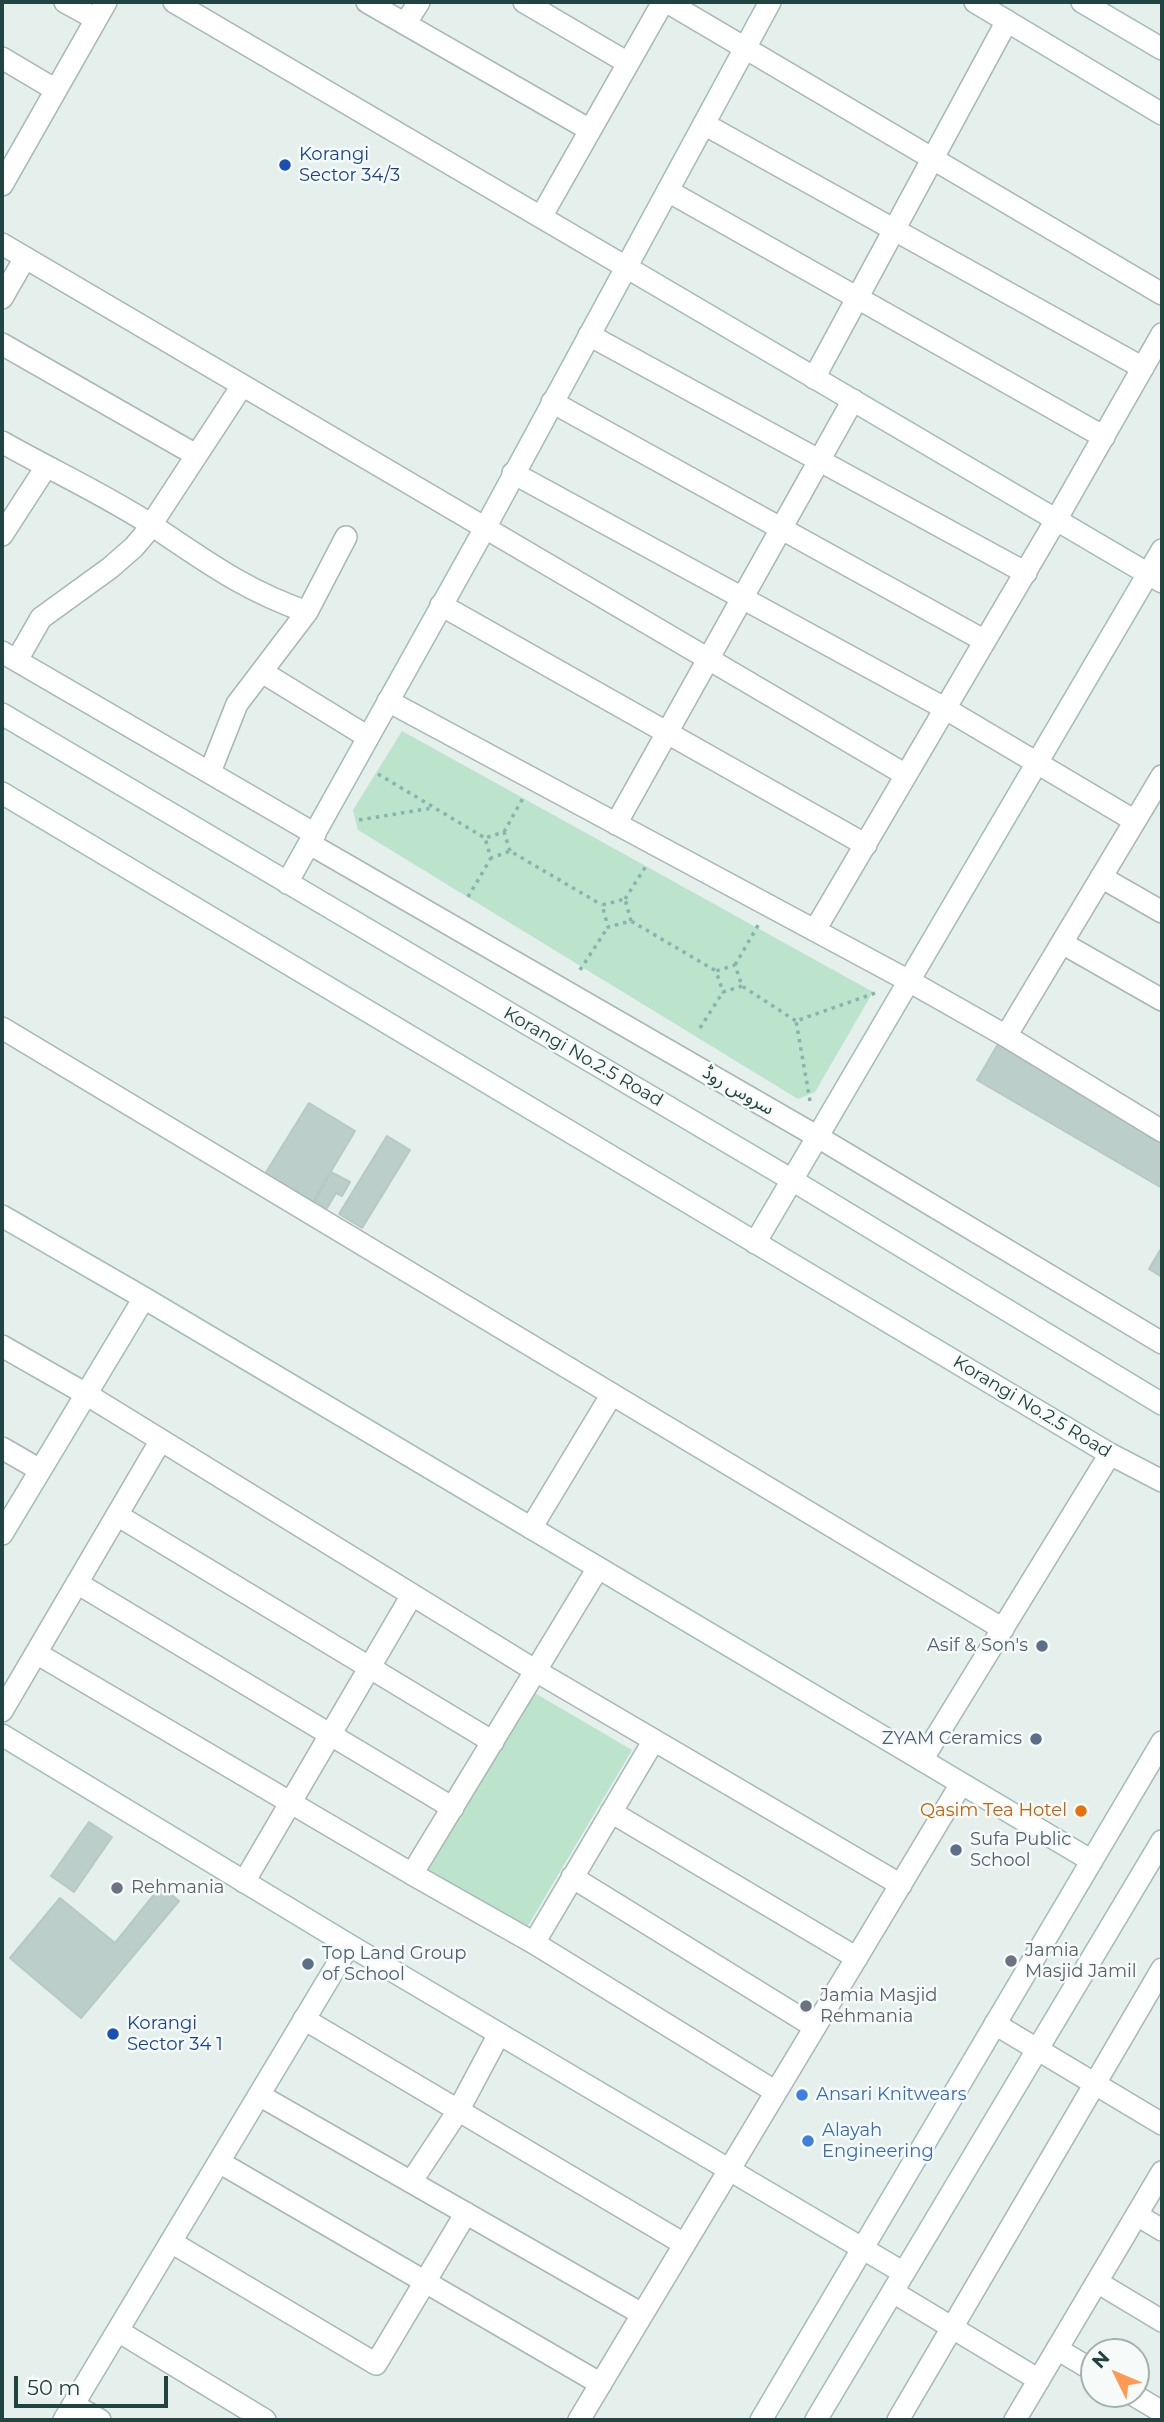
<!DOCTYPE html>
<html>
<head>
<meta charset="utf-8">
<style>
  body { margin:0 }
  #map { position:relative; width:1164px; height:2422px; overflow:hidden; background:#e5efec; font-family:Montserrat,sans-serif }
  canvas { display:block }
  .frame { position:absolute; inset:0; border:4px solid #214440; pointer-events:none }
  .north { position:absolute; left:1080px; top:2338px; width:70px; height:70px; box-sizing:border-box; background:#f6fbf9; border:2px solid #a1b2af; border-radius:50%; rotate:313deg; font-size:19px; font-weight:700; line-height:28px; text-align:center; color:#214440 }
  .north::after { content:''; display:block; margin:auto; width:24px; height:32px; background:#ff9953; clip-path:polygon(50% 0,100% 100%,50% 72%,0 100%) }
  .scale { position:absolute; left:14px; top:2376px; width:154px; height:32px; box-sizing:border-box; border:4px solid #214440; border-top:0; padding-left:9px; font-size:21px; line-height:24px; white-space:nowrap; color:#214440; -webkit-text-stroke:5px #f6fbf9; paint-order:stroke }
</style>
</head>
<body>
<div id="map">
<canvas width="1164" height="2422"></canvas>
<div class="frame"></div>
<div class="north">N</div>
<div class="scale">50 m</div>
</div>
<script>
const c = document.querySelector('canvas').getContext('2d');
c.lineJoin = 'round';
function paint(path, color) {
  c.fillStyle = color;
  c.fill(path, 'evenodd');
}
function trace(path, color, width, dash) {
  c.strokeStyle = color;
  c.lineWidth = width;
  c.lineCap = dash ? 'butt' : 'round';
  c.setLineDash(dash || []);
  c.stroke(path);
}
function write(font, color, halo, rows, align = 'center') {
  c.font = font + ' Montserrat,"Noto Sans Arabic",sans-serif';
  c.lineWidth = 5;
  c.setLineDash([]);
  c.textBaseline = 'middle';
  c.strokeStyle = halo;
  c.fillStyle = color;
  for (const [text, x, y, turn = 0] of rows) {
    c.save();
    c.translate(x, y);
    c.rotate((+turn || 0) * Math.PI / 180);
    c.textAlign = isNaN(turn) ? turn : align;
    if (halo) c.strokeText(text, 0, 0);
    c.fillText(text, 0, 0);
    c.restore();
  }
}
paint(new Path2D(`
  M402 731 873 992 815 1092 798 1099 358 830 353 810Z
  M533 1692 632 1750 526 1929 427 1871Z`), '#bce3cc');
const building = new Path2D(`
  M998 1044 1162 1140V1188L977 1080Z
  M309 1103 355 1131 312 1203 265 1174Z
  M387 1136 410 1150 362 1228 339 1214Z
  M331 1172 350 1182 342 1196 336 1193 327 1208 315 1201Z
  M1162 1247V1277L1149 1269Z
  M89 1822 112 1837 74 1892 51 1876Z
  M161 1886 179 1901 81 2018 10 1958 60 1898 115 1943Z`);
paint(building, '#bccec9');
trace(building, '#b6cac5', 2);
const street = new Path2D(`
  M65 2 96 19
  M174 2 626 267
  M367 2 590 130
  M524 2 628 63
  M667 2 1162 294
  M405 24 419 2
  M2 58 56 90
  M704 124 1143 368
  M2 185 106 2
  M668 191 1104 437
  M541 217 663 2
  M2 244 906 775
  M2 298 25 258
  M589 335 1026 573
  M2 344 196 455
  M814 378 1007 21
  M552 402 985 641
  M2 442C51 470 106 495 153 526 207 562 244 590 307 612
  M513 473 946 709 1135 821
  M2 535 46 467
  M441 605 866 845
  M2 652 315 834
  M17 660 41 618 110 568 134 547 145 534 242 386
  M262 672 368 737
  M388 701 909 981 1006 1036 1162 1131
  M210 772 237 704 307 612 346 537
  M616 824 853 400
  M310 844 818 1137 1162 1343
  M1101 877 1162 912
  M815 930 1056 520 1162 334
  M1062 943 1162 1000
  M2 1028 1003 1629
  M1006 1036 1162 776
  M2 1346 86 1394 536 1671 901 1885
  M2 1448 40 1470
  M117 1515 493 1742
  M531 1528 612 1394
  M598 1568 412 1874 534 1943 654 1740
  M77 1583 453 1808
  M36 1653 412 1874
  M2 1711 161 1440
  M922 1760 1110 1454
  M611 1812 857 1958
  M572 1877 815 2027
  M244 1882 412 1595
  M534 1943 776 2092
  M304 2019 684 2244
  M995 2024 1162 2124
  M259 2095 642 2314
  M219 2162 601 2384
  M411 2182 458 2111 499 2034
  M1137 2215 1162 2230
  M171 2242 376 2364 466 2213
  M1097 2282 1162 2321
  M893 2292 1039 2380
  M118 2331 265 2420
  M1057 2349 1094 2371
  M1132 2394 1162 2412
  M74 2405 100 2420
  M579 2420 961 1784
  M898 2420 1162 1969
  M1015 2420 1162 2172`);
const secondary = new Path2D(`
  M975 2 1162 114
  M1082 2 1162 49
  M626 267 1162 582
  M2 714 792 1180 1162 1404
  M2 793 1110 1454 1162 1481
  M287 883 485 528 770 2
  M2 1216 144 1298 1092 1861
  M755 1243 1162 550
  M2 1534 144 1298
  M2 1735 349 1945 904 2273
  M64 2420 349 1945
  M761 2420 1162 1742
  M816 2420 1162 1841`);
trace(street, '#a6b8b5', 24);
trace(secondary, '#a2bdb8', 24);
trace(new Path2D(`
  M378 774 485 838
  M359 820 432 808
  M504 832 523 798
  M510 851 504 832 485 838 491 858 510 851 602 905
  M468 897 491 858
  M625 899 646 866
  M631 921 625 899 602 905 608 927 631 921 716 971
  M735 965 760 922
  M580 970 608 927
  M742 986 723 992 716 971 735 965 742 986 796 1021
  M700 1028 723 992
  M810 1101 796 1021 878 992`), '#82b6ae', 3.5, [3.5, 5]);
trace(street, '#fff', 21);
trace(secondary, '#fff', 21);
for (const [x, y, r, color] of [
  [285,165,7,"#1a4fb4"],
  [1042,1646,7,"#5c6f8a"],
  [1036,1739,7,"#5c6f8a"],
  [1081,1811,7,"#e8710a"],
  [956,1850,7,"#5c6f8a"],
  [117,1888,7,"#6b7280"],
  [1011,1961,7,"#6b7280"],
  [308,1964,7,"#5c6f8a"],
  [806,2006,7,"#6b7280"],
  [113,2034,7,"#1a4fb4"],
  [802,2095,7,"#3f7fe0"],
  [808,2141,7,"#3f7fe0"]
]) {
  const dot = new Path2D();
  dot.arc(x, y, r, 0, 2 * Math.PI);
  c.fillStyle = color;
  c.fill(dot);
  trace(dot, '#f6fbf9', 2.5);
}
write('18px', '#164399', '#f6fbf9', [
  ["Korangi",299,155],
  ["Sector 34/3",299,176],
  ["Korangi",127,2024],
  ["Sector 34 1",127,2045]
], 'left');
write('18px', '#214440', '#f6fbf9', [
  ["Korangi No.2.5 Road",583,1057,30],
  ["سروس روڈ",738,1091,30],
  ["Korangi No.2.5 Road",1032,1407,31]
]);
write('18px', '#4e5e75', '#f6fbf9', [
  ["Asif & Son's",1028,1646],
  ["ZYAM Ceramics",1022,1739],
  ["Sufa Public",970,1840,"left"],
  ["School",970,1861,"left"],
  ["Top Land Group",322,1954,"left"],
  ["of School",322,1975,"left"]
], 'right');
write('18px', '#c56008', '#f6fbf9', [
  ["Qasim Tea Hotel",1067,1811]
], 'right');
write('18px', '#5b616d', '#f6fbf9', [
  ["Rehmania",131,1888],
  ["Jamia",1025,1951],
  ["Masjid Jamil",1025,1972],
  ["Jamia Masjid",820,1996],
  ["Rehmania",820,2017]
], 'left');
write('18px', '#366cbe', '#f6fbf9', [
  ["Ansari Knitwears",816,2095],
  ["Alayah",822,2131],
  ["Engineering",822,2152]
], 'left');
</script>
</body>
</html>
